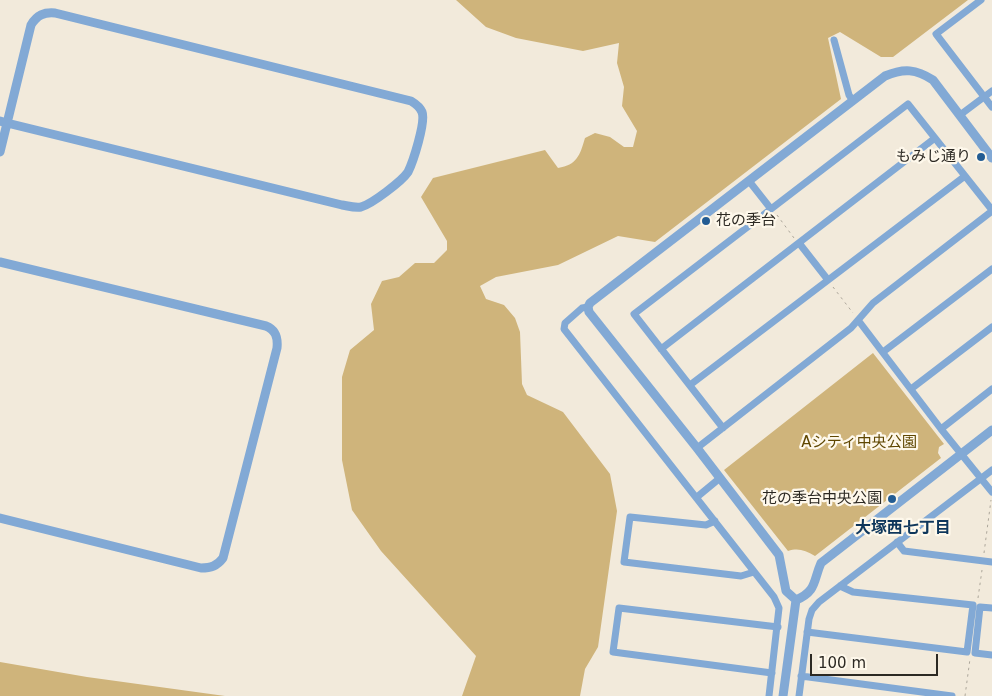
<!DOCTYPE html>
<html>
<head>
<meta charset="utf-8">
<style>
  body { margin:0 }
  #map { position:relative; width:992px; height:696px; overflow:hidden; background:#f2eadb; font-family:"DejaVu Sans",sans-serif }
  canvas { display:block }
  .scale { position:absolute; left:810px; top:654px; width:128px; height:22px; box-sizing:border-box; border:2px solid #2c2923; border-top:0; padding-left:6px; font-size:15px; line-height:18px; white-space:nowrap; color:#2c2923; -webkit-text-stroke:4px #fef8eb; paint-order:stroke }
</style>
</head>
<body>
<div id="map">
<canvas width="992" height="696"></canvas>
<div class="scale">100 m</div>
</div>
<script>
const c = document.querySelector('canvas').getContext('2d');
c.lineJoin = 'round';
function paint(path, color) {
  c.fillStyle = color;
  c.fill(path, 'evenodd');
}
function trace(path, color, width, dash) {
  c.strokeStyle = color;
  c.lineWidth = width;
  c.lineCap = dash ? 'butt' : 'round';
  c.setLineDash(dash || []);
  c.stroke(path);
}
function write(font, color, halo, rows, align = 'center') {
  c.font = font + ' "DejaVu Sans","Noto Sans JP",sans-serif';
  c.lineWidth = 4.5;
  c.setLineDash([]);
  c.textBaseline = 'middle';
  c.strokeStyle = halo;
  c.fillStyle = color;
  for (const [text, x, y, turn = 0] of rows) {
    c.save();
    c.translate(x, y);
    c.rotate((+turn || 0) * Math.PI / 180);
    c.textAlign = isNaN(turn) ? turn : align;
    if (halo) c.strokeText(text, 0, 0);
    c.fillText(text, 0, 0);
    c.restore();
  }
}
paint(new Path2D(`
  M456 0H968L893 57H881L840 32 828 38 841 99 655 242 618 236 558 265 496 277 480 286 486 299 504 305 515 318 520 332 522 384 527 395 563 412 610 474 617 511 598 647 585 669 580 696H462L476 656 381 551 352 510 342 460V377L350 350 374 330 371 304 382 281 399 277 415 263H434L447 250V241L421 197 433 178 545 150 558 168C577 165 580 155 585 138L595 133 610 137 624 147H633L637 131 622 106 624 87 617 63 619 43 583 51 516 38 486 27Z
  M873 353 944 444 939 447 938 453 941 458 815 556C805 550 798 548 788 551L724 470Z
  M0 662 87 677 225 696H0Z`), '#cfb47b');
trace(new Path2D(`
  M777 215 794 238
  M833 287 853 313
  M984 553 991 500
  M978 598 982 570
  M965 696 970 659`), '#aca69a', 1, [2.5, 4]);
trace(new Path2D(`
  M981 0 936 34 992 107
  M834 40 849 95 853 101
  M960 115 992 91
  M749 181 771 209
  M799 243 828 280
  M588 307 582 308 565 323 564 329 774 597 779 608 769 696
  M858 320 941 429 992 492
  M661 349 935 138
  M883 352 992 269
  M690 385 965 176
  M911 389 992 327
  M723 428 634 314 908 104 992 210
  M941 429 992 389
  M697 448 851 328 873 303 992 211
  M697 497 720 478
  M715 521 706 525 630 517 624 562 741 576 754 572
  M897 542 904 551 992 562
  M992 608 980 607 975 653 992 655
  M807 632 967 652 973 605 853 592 840 586
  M772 673 613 652 619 608 778 627
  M801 676 952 696
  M799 696 809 619 812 610 819 602 992 470`), '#82a9d5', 7);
trace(new Path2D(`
  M0 121 7 123 342 205C348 206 355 208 361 207 372 204 402 181 408 172 413 162 426 122 422 112 420 107 416 104 411 101L55 13C44 12 37 15 31 25L0 152
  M0 262 266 326C276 330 278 338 277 348L223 558C217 566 211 568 201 568L0 518
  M796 600 786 591 779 555 697 448 589 312 588 307 590 303 885 76C904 68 916 69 933 80L992 158
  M783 696 796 600C817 591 813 581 821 563L992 430`), '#82a9d5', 9);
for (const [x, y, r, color] of [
  [981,157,5,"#235c93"],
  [706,221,5,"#235c93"],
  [892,499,5,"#235c93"]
]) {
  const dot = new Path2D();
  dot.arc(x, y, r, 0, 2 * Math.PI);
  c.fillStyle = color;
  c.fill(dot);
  trace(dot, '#fef8eb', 2);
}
write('15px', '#2c2923', '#fef8eb', [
  ["もみじ通り",971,157],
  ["花の季台",716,221,"left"],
  ["花の季台中央公園",882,499]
], 'right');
write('15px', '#5f4600', '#fef8eb', [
  ["Aシティ中央公園",859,443]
]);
write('bold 16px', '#0e365b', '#fef8eb', [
  ["大塚西七丁目",903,529]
]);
</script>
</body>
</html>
